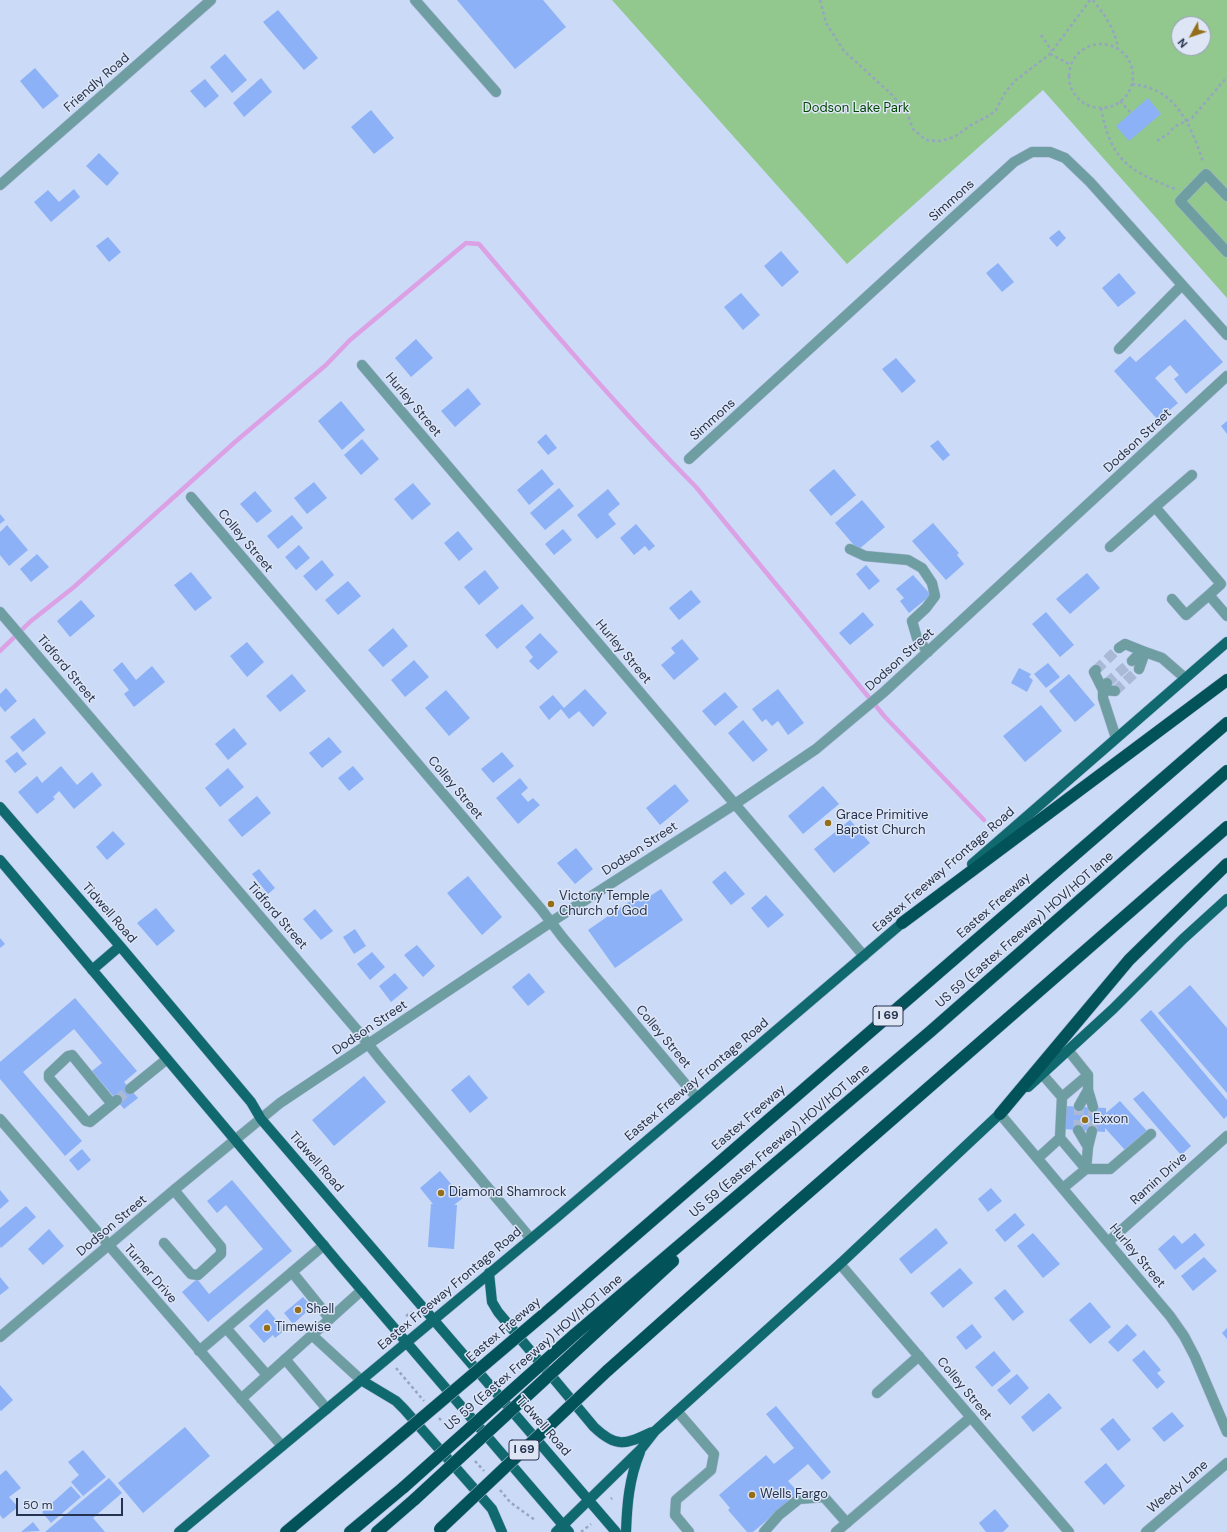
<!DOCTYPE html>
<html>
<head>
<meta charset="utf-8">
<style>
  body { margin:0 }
  #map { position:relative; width:1227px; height:1532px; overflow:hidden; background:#cadaf7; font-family:"DM Sans",sans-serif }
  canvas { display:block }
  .north { position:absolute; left:1171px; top:16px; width:40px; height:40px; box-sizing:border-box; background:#dee6f5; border:1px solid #949eb3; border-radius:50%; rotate:230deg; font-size:11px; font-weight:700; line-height:16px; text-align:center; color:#253350 }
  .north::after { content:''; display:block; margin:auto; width:14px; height:18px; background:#946e18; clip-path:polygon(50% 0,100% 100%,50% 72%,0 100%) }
  .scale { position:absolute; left:16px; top:1498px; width:107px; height:18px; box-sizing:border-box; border:2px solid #253350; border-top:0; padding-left:5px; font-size:12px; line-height:14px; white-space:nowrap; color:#253350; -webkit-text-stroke:3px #dee6f5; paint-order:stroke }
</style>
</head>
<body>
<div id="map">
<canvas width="1227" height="1532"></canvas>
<div class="north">N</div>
<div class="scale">50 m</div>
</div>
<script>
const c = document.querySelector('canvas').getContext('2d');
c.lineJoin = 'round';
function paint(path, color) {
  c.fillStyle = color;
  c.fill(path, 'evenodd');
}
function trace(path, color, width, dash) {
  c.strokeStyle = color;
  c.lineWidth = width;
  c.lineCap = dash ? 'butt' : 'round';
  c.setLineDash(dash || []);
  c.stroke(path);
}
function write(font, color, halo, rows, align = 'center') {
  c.font = font + ' "DM Sans",sans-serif';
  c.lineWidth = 3;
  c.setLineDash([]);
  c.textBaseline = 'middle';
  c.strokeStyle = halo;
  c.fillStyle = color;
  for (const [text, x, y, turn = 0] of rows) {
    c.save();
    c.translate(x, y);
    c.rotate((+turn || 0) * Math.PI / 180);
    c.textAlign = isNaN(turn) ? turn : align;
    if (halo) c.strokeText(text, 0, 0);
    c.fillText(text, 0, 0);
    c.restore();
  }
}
paint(new Path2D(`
  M612 0H1227V298L1043 90 847 264ZM1179 24H1203V48H1179Z`), '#92c78e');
trace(new Path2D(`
  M0 651 31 621 74 587 235 442 326 365 350 340 466 243 479 244C549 327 620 410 696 487L885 717 984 820`), '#dca1e4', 4.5);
paint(new Path2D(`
  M457 0H543L566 27 515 69Z
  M278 10 318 58 304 70 263 22Z
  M225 54 247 80 232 93 210 67Z
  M35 68 59 96 43 109 20 81Z
  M261 78 272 92 244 117 233 103Z
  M205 79 219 96 205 108 190 91Z
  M1148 98 1161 114 1129 141 1116 126Z
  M371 110 394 138 374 154 351 127Z
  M99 153 119 173 107 186 86 166Z
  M74 189 80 197 51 222 34 202 48 190 59 202Z
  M1059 230 1066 238 1057 247 1049 238Z
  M108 237 121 252 109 262 96 246Z
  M781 251 799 272 782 287 764 266Z
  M998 263 1014 282 1002 292 986 273Z
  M1119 273 1136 293 1118 307 1102 288Z
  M741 293 760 315 743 330 724 307Z
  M1185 319 1223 362 1186 394 1174 379 1179 375 1170 365 1155 378 1178 403 1158 420 1114 371 1130 356 1136 362Z
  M416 339 433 358 411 377 395 358Z
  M896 358 916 381 902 393 882 369Z
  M468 388 481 404 455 427 441 411Z
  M341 401 365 430 342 450 318 421Z
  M1227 421V434L1221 426Z
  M546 434 557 448 548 455 537 442Z
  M362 439 379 459 361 475 344 455Z
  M938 440 950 455 943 461 930 446Z
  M542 469 554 484 529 505 517 490Z
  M834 469 856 495 831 516 809 490Z
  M314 482 327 498 307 514 294 498Z
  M413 483 431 504 412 520 394 499Z
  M559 488 574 506 545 530 530 513Z
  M608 489 620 504 608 514 616 524 597 539 577 515Z
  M255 491 272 511 257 523 240 504Z
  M862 500 885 527 858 550 835 523Z
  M0 514 5 520 0 524Z
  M292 515 303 528 278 549 267 536Z
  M933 523 959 553 957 555 964 564 946 580 912 541Z
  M636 524 655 546 649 551 645 546 634 555 620 538Z
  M7 525 28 550 9 566 0 555V532Z
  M563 529 572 540 554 555 545 544Z
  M458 531 473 549 459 561 444 543Z
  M299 545 310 558 296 570 285 557Z
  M37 554 49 567 31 582 20 569Z
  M322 560 334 575 316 591 303 576Z
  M866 565 880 581 869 590 856 574Z
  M485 570 499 588 479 605 464 587Z
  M191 572 212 598 195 611 174 585Z
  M1087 573 1100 588 1070 614 1056 599Z
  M913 575 931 595 909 613 900 601 904 598 896 589Z
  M348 581 361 596 338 615 325 600Z
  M691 590 701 602 679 620 669 608Z
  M81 600 95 616 70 637 57 621Z
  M522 604 534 618 497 649 485 635Z
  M863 612 874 625 850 645 839 633Z
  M1046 612 1074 645 1060 657 1032 624Z
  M393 628 408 646 383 667 368 650Z
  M540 633 558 652 538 670 529 661 533 657 525 647Z
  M682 639 699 659 674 680 661 665 675 653 671 648Z
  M247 642 264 662 247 677 230 656Z
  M414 660 429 677 405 697 391 680Z
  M122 662 136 680 152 666 165 682 134 707 124 694 129 690 113 670Z
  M1048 663 1060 677 1046 688 1034 674Z
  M1019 668 1031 674 1029 677 1033 680 1027 692 1011 683Z
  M292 674 306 691 280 712 266 696Z
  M1069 674 1095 705 1075 722 1049 691Z
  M6 688 17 701 5 712 0 706V694Z
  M585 689 607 713 593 727 579 711 569 719 561 709 549 720 539 707 553 695 564 708Z
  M778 689 804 723 788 735 778 721 772 726 766 719 762 722 752 709Z
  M446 690 470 718 449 736 425 708Z
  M725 692 738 707 715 726 702 711Z
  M1041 705 1062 731 1025 762 1003 736Z
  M34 718 46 733 23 752 10 737Z
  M743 720 768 750 753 762 728 733Z
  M234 728 247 744 228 760 215 744Z
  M329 737 342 752 322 768 309 753Z
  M17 752 27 764 15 773 5 761Z
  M502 752 514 766 493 783 481 769Z
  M61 766 77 785 92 772 102 785 74 809 59 791 53 797 55 799 37 814 18 792 37 776 42 783Z
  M353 766 364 779 349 791 338 778Z
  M228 768 244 787 220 807 205 788Z
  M520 778 528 788 521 794 528 802 533 798 540 805 518 824 496 798Z
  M675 784 689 801 660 825 646 808Z
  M823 786 839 804 803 834 788 816Z
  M257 796 271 813 242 837 228 820Z
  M850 820 870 843 834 873 814 849Z
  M113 831 125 844 107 860 96 847Z
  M576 848 593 869 575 884 557 863Z
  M259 869 275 888 268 894 252 874Z
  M725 871 745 894 731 905 712 882Z
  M468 876 502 917 482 935 447 893Z
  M661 889 683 920 615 968 588 930 643 892 647 898Z
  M766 895 784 915 768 928 751 908Z
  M156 908 175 931 157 946 137 923Z
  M315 909 333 931 321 940 303 919Z
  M355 929 366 946 354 954 343 937Z
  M0 938 5 944 0 948Z
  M417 945 435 966 423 977 404 955Z
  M372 952 385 967 370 980 357 964Z
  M395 973 408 988 391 1002 379 986Z
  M529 973 545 992 528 1006 512 987Z
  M1190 985 1227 1028V1093L1158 1013Z
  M75 998 137 1071 124 1082 138 1098 124 1109 92 1071 102 1063 74 1029 23 1072 82 1141 65 1156 0 1079V1062Z
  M1151 1010 1227 1100V1116L1224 1119 1140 1020Z
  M469 1075 488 1098 470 1113 451 1090Z
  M364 1076 386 1102 334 1146 312 1120Z
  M1143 1091 1191 1146 1181 1155 1133 1099Z
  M1120 1101 1147 1131 1125 1150 1105 1128V1132L1064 1129 1065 1106 1106 1108V1113Z
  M82 1149 91 1160 78 1171 69 1160Z
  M440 1171 463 1198 454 1205H457L454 1249 428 1247 431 1204H433L420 1188Z
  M232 1180 292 1251 208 1322 182 1292 197 1279 209 1294 263 1249 226 1205 217 1213 207 1201Z
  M991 1188 1002 1201 988 1212 978 1199Z
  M0 1190 9 1201 0 1209Z
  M26 1206 36 1217 1 1248 0 1246V1228Z
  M1015 1213 1025 1225 1005 1242 995 1230Z
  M936 1228 948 1243 911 1274 899 1259Z
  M49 1229 64 1246 43 1265 28 1249Z
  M1033 1233 1060 1264 1043 1278 1017 1246Z
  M1195 1233 1205 1245 1175 1270 1158 1249 1174 1235 1182 1244Z
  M1204 1257 1217 1271 1193 1291 1181 1276Z
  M960 1268 973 1283 943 1308 930 1293Z
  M0 1277 9 1288 0 1295Z
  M1005 1289 1024 1312 1013 1321 994 1298Z
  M303 1297 312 1307 293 1324 284 1313Z
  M1090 1302 1111 1327 1090 1344 1069 1320Z
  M267 1309 285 1330 275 1338 273 1335 264 1343 249 1326Z
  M972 1324 982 1337 966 1350 956 1337Z
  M1127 1324 1137 1335 1118 1352 1108 1342Z
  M1227 1328V1339L1222 1333Z
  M1144 1350 1161 1370 1157 1373 1165 1382 1157 1389 1132 1360Z
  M994 1351 1011 1371 992 1387 975 1367Z
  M1017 1374 1029 1388 1010 1405 997 1390Z
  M0 1385 13 1400 1 1411 0 1410Z
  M1049 1393 1062 1408 1033 1432 1021 1417Z
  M776 1406 831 1472 822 1480 808 1464 788 1481 799 1493 753 1532H747L728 1510 730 1508 719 1495 766 1455 774 1464 794 1448 766 1414Z
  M1172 1412 1184 1426 1164 1442 1152 1428Z
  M1113 1418 1131 1440 1118 1451 1100 1429Z
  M185 1427 210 1456 143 1513 118 1483Z
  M83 1450 106 1477 83 1496 71 1482 79 1475 68 1462Z
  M1106 1463 1125 1486 1104 1505 1084 1482Z
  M6 1470 21 1488 9 1497 18 1507 3 1519 0 1515V1475Z
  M109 1478 122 1493 93 1518 105 1532H45Z
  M71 1486 81 1497 51 1523 42 1512Z
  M995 1509 1009 1526 1003 1532H986L979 1523Z
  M33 1522 40 1531 21 1532Z`), '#8cb1f7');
trace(new Path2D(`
  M1096 670 1119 648
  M1107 683 1132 661
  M1115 691 1139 669
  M117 1100 130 1089
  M1078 1130 1079 1106
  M1092 1131 1093 1107`), '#a9b9d6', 10, [10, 5]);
const minor = new Path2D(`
  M415 0 496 92
  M0 185 211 0
  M1227 196 1206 174 1180 201 1227 252
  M1119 349 1182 285
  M362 365 864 956
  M689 459 1014 162 1032 152H1050L1065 158 1090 182 1227 335
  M191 497 541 909 563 938 697 1098
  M1155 507 1192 475
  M1110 547 1155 507 1221 584 1209 595 1227 616
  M850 549 865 556 908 560 922 568 932 583 935 596 926 608 912 621 917 638 928 652
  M1172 599 1186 615 1209 595
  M0 612 357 1030 380 1059 531 1239
  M1119 648 1125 644 1145 652 1139 669
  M1132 661 1139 654 1145 652 1162 658 1185 678
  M1096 670 1094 672 1103 690 1115 691
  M1107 683 1103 690V698L1116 738
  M1042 1074 1062 1097 1060 1138
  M1088 1075V1090L1093 1107
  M130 1089 167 1059
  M1062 1097 1088 1075 1068 1050
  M112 1104 72 1055 68 1056 49 1074V1078L86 1121 90 1122 117 1100
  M1079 1106 1088 1090
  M1000 1114 1170 1316 1184 1336 1195 1357 1227 1432
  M0 1119 282 1446
  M1078 1130 1088 1147
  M1092 1131 1088 1147 1086 1169H1110L1151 1134
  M1038 1158 1060 1138 1086 1169 1063 1188
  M1108 1242 1227 1136
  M164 1243 191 1274 198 1275 221 1254V1247L174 1190
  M840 1264 1069 1532
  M292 1272 330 1319
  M226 1328 267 1375
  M312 1335 361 1380
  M0 1337 174 1190 280 1103 551 922 735 804 816 749 884 692 1227 376
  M199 1351 324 1245
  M285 1359 327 1409
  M877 1393 919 1356
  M241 1399 362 1290
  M677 1411 714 1454 711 1470 676 1500 675 1515 689 1532
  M764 1532 779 1515 799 1499 824 1497 847 1523
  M836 1532 971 1417
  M1146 1532 1227 1463`);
const major = new Path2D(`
  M0 807 120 946 251 1102 261 1119 616 1532
  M0 860 341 1266 569 1532
  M972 864 1227 642
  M92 970 120 946
  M1028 1087 1113 1009 1183 939 1227 899
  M489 1273 492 1302 498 1312 594 1427C617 1449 626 1444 652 1432
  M361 1380 396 1401 404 1409 492 1509 502 1532
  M179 1532 556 1218 908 918
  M556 1532 641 1449 655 1431 840 1264 1005 1109
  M626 1532C627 1504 629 1479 640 1452`);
const highway = new Path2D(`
  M902 923 1227 680
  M1000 1114 1129 960 1227 864
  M550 1309 1227 723
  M574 1335 931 1031 1227 771
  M583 1344 673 1261
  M607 1371 754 1240 1227 827
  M286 1532 378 1455
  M350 1532 404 1487
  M377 1532 415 1499`);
trace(minor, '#a6b5d2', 11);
trace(major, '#a6b5d2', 11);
trace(highway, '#a6b5d2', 13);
trace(new Path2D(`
  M820 0 826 23 844 51 890 93 906 110 913 129 926 140 940 141 954 137 971 125 990 115 996 110 1006 91 1016 80 1050 54 1090 0
  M1093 0C1102 11 1119 35 1117 49
  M1041 35 1052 51
  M1069 76a32 32 0 1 1 64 0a32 32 0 1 1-64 0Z
  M1050 54 1071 65
  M1132 84C1138 85 1144 86 1150 88 1181 99 1194 134 1203 162
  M1120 101 1131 113
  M1101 108C1111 161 1128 170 1175 189
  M1157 141 1168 134 1174 127 1192 118 1227 77
  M406 1316 412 1312
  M396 1368 424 1401
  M439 1418 450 1431
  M475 1461 484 1471
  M500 1490 510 1502 535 1520
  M611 1499 612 1498
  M581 1532 591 1524`), '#96a5c2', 2.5, [3, 3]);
trace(minor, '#6f9ea2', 10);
trace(major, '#0f696f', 10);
trace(highway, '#025359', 12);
const highwayBridge = new Path2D(`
  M378 1455 550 1309
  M404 1487 574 1335
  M415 1499 583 1344
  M440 1529 607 1371`);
trace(highwayBridge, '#a6b5d2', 13, []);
trace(highwayBridge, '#025359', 12);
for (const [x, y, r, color] of [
  [828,823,4,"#946e18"],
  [551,904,4,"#946e18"],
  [1085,1120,4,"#946e18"],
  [441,1193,4,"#946e18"],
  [298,1310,4,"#946e18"],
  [267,1328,4,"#946e18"],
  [752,1495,4,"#946e18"]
]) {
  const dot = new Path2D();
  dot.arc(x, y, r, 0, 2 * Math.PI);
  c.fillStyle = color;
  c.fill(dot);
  trace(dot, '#dee6f5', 1.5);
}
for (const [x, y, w] of [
  [888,1016,30],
  [524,1450,30]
]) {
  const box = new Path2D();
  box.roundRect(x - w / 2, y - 10, w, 20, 3);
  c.fillStyle = '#dee6f5';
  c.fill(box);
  trace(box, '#253350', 1);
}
write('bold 12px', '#253350', null, [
  ["I 69",888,1016],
  ["I 69",524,1450]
]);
write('13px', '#253350', '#dee6f5', [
  ["Friendly Road",97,83,-41],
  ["Simmons",952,201,-42],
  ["Hurley Street",413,405,50],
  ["Simmons",713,420,-42],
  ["Dodson Street",1138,441,-43],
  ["Colley Street",245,541,50],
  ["Hurley Street",623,652,50],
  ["Dodson Street",900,660,-42],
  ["Tidford Street",66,669,50],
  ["Colley Street",455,788,50],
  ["Dodson Street",640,849,-33],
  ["Eastex Freeway Frontage Road",944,870,-41],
  ["Eastex Freeway",994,906,-41],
  ["Tidwell Road",109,913,49],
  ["Tidford Street",277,916,49],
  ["US 59 (Eastex Freeway) HOV/HOT lane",1025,930,-41],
  ["Dodson Street",370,1028,-34],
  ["Colley Street",663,1037,50],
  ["Eastex Freeway Frontage Road",697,1080,-40],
  ["Eastex Freeway",749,1118,-41],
  ["US 59 (Eastex Freeway) HOV/HOT lane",780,1141,-40],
  ["Tidwell Road",316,1162,49],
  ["Ramin Drive",1159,1179,-42],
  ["Dodson Street",112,1226,-40],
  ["Hurley Street",1137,1256,50],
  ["Turner Drive",150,1274,49],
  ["Eastex Freeway Frontage Road",450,1289,-40],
  ["Eastex Freeway",504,1330,-40],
  ["US 59 (Eastex Freeway) HOV/HOT lane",534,1353,-41],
  ["Colley Street",964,1389,50],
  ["Tidwell Road",543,1426,49],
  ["Weedy Lane",1178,1487,-40]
]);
write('13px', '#014601', '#dee6f5', [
  ["Dodson Lake Park",856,109]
]);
write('13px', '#253350', '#dee6f5', [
  ["Grace Primitive",836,816],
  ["Baptist Church",836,831],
  ["Victory Temple",559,897],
  ["Church of God",559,912],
  ["Exxon",1093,1120],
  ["Diamond Shamrock",449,1193],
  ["Shell",306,1310],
  ["Timewise",275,1328],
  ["Wells Fargo",760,1495]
], 'left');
</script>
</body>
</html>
